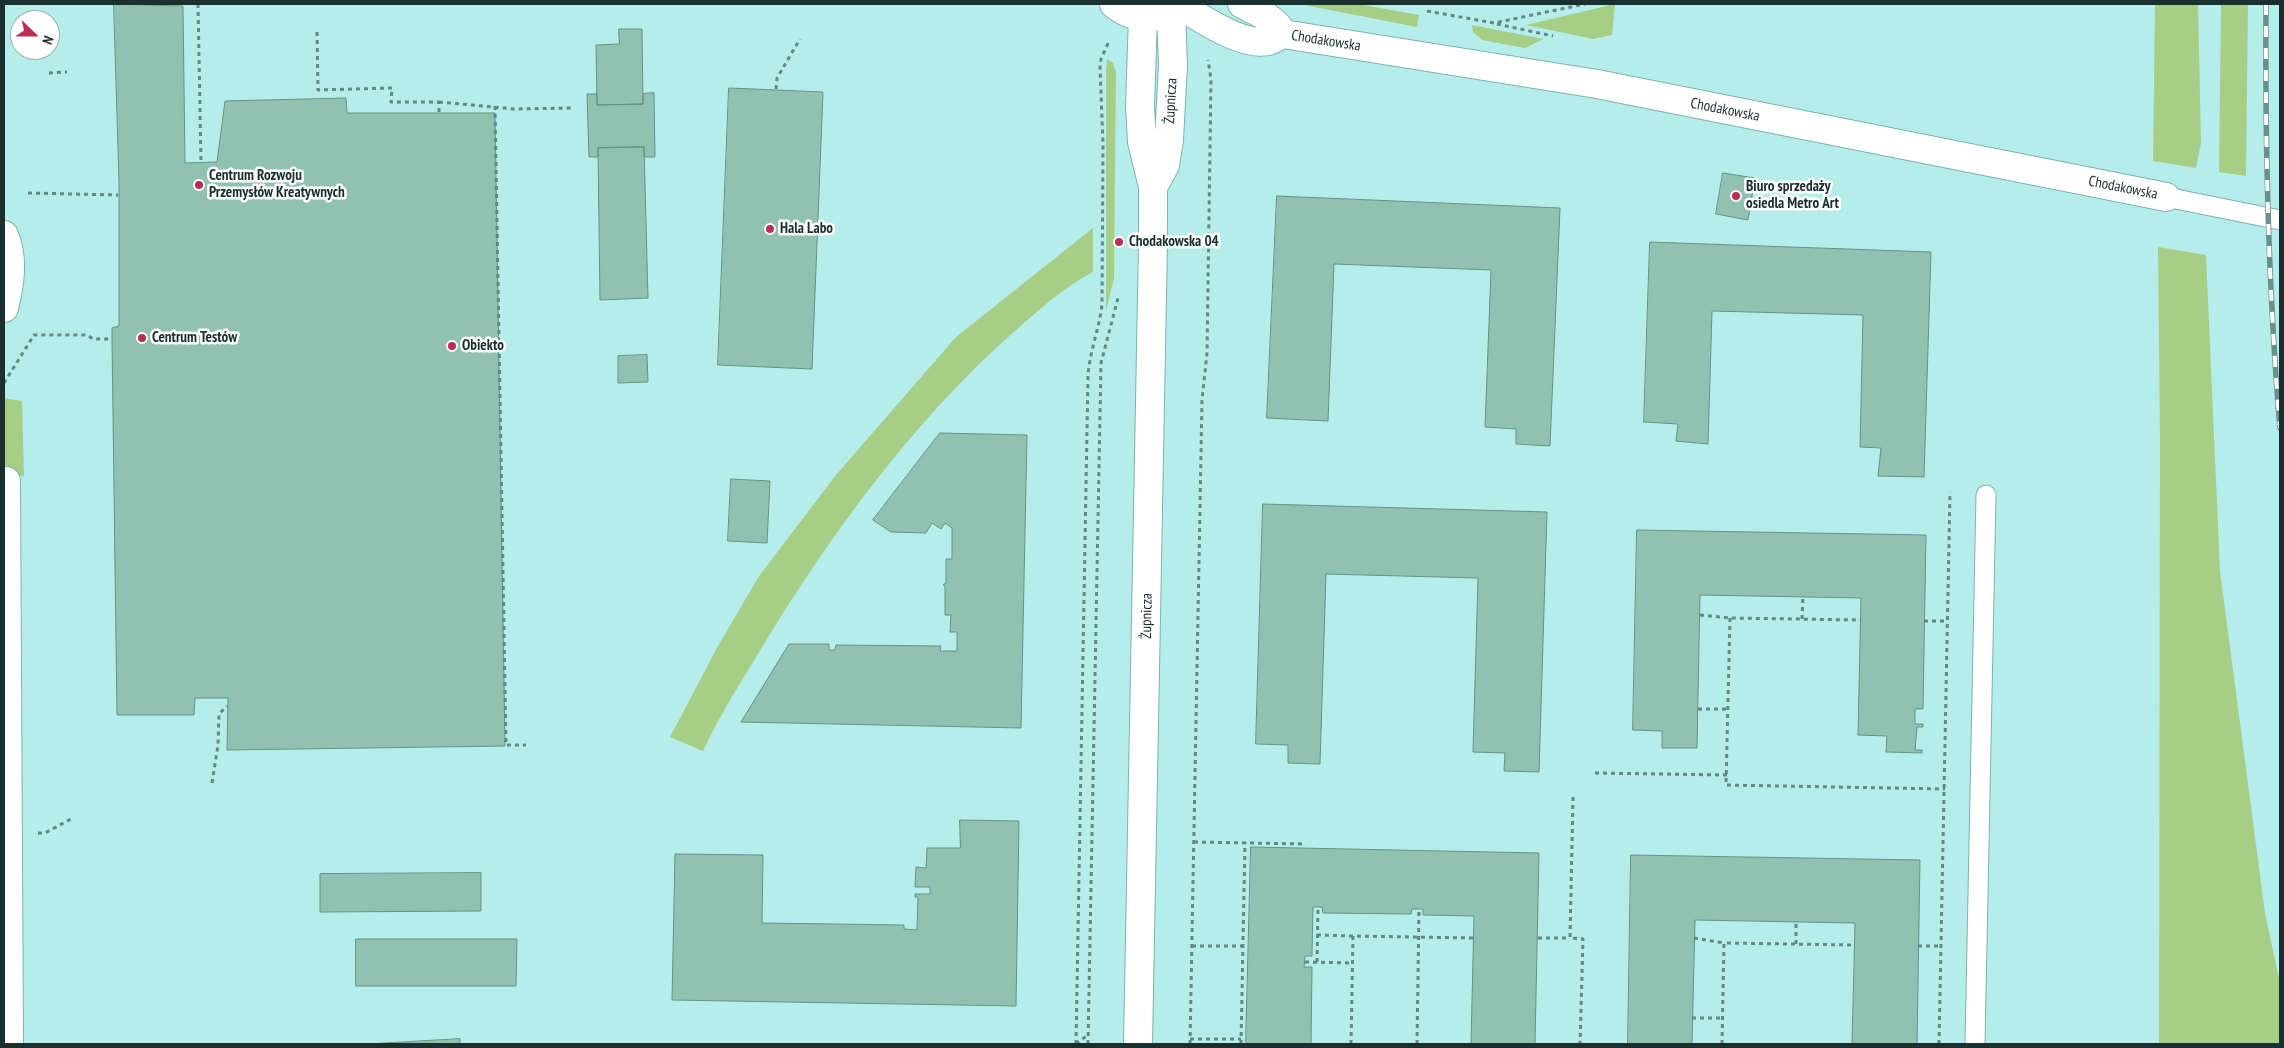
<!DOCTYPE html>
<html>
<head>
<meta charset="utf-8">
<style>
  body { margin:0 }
  #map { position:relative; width:2284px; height:1048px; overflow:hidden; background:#b5edea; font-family:"PT Sans Narrow",sans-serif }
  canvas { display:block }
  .frame { position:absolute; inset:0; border:5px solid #19302f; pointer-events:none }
  .north { position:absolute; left:10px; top:10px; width:50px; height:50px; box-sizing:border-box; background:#fff; border:1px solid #a3acac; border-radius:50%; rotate:112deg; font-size:14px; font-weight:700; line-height:20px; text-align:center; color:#19302f }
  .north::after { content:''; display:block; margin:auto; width:18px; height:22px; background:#bd2d51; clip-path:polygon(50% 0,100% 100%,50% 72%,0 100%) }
</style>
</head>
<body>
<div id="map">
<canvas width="2284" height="1048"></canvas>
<div class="frame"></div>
<div class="north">N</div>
</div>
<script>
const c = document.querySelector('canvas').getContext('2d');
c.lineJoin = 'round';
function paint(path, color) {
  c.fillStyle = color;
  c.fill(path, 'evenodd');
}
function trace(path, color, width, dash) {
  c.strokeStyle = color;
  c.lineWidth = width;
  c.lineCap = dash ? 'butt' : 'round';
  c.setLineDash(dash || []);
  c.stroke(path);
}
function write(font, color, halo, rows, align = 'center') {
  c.font = font + ' "PT Sans Narrow",sans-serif';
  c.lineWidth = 5;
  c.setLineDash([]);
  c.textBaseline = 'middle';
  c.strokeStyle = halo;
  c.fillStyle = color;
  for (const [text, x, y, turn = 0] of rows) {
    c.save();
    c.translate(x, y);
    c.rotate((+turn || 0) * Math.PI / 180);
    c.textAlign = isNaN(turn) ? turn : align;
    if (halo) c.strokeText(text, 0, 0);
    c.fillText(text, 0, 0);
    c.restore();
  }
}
paint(new Path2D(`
  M1299 4H1358L1419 15 1417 27Z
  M1615 4 1612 35 1593 39 1526 25Z
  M2155 4H2198L2201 143 2196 168 2153 161Z
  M2221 4H2248L2246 176 2219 172Z
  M1472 25 1544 39 1525 48 1482 40 1473 32Z
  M1107 59 1113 63 1116 72 1114 278 1106 311V71Z
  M1093 228V272C1064 287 1039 310 1015 331 916 418 836 527 767 639 745 676 721 712 703 751L670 737 718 646 759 576 836 475 956 337Z
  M2158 247 2206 255 2220 571 2265 913 2280 983V1044H2159L2160 437Z
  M4 398 22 401 24 476H4Z`), '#a7ce87');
const building = new Path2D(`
  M114 4 183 6 185 163 217 162 225 101 346 98 347 113H495L505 746 227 750 228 698H195L194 715H117L112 339V328L119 326V183Z
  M619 29H642L643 104 597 105 596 45 619 44Z
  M729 88 823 92 812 369 718 365Z
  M654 93 655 157H644V147L598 148V157H589L587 94H597V105L643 104V94Z
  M644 147 648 298 600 300 598 148Z
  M1723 173 1755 178 1748 220 1716 214Z
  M1277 196 1560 208 1550 446 1516 444V429L1485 427 1491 270 1334 264 1328 421 1267 418Z
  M1650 242 1931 252 1924 477 1878 476 1881 448 1860 447 1863 315 1712 311 1708 444 1676 441 1678 424 1644 422Z
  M647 355 648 382 618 383V356Z
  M940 433 1027 435 1021 728 741 722 789 644H829V650H835L836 645 941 646 940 651H957V632H950L951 615H945V586L943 585 946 583V559H952V528L945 523 941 529 932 523 926 533 891 532 873 520Z
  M731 479 770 481 767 543 728 541Z
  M1263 504 1547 512 1539 772 1504 771 1505 753 1473 752 1478 578 1326 574 1320 764 1288 763V745L1256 744Z
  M1637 530 1926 535 1923 709H1915V724H1923V727H1917L1915 750H1922V753L1886 752 1887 736 1858 735 1861 598 1700 595 1697 748H1662V731L1633 730Z
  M960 820 1019 821 1016 1006 672 1000 675 854 763 855 762 923 904 925V929L917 930 918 897H915V894H930V887H915L916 867 926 868 927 848H960Z
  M1251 847 1539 853 1535 1044H1471L1474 916 1423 915V909H1412L1411 914 1323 913 1322 907H1313L1312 956H1305L1304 967H1312L1311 1044H1246Z
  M1631 855 1920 860 1917 1044H1852L1855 923 1695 920 1692 1044H1628Z
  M481 873V911L320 912V874Z
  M356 939H517L516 986H356Z
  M460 1039V1044H368Z`);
paint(building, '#91c1b1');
trace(building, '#649383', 1);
const service = new Path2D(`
  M2166 197 2280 220
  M1975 1044 1986 495`);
const minor = new Path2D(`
  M1242 4C1257 12 1275 18 1283 34
  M1179 5C1201 18 1242 47 1268 41 1273 40 1278 36 1283 34L1597 84 2166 197
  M1153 187 1165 165 1169 140 1173 65 1171 12
  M6 481 9 1044
  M1138 1044 1153 242V187L1142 142 1140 106 1143 17`);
const tertiary = new Path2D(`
  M1114 4C1134 20 1161 22 1180 4
  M4 235C14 258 10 284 4 308`);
trace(service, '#7db3b0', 21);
trace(minor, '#7db3b0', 30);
trace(tertiary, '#7db3b0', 30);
trace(new Path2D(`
  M198 4 201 162
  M1427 11 1494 23 1585 4
  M1497 24 1553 36
  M317 32 318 90 392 88 391 102H439V113
  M49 73 67 72
  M776 89 777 78 800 39
  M439 102 514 109 573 108
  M495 106 506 745H526
  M28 193 118 195
  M4 383 34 335H87L93 339H112
  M1700 615 1730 618 1860 620
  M1730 618 1726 785 1945 789
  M1802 619 1803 597
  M1924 621H1948
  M1698 709H1728
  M1595 773 1727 775
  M212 783 218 745 219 714 227 706
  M1573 797 1570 938 1583 939 1580 1044
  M38 833H45L71 819
  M1194 842 1305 844
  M1317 935 1353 936
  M1538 938H1570
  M1694 938 1724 943
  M1796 944V922
  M1192 946H1242
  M1918 946H1940
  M1305 962 1352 963
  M1317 962 1318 907
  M1692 1018H1723
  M1190 1039H1241
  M1076 1044 1088 375C1090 351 1099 329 1102 305L1103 144 1100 68 1101 59 1109 41
  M1076 1044 1089 1034
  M1088 1044 1101 363 1118 298
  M1190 1044 1202 400 1207 353 1211 79 1208 60
  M1241 1044 1245 842
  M1351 1044 1353 936 1473 938
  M1417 1044 1419 909
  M1722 1044 1724 943 1854 945
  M1939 1044 1950 492`), '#628886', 3, [4, 4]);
trace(service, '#fff', 19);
trace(minor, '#fff', 28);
trace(tertiary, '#fff', 28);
const rail = new Path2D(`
  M2266 4C2265 146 2268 287 2280 428`);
trace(rail, '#68908e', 5.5);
trace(rail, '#fff', 4, [11]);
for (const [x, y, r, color] of [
  [199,185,5,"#bd2d51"],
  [1736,196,5,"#bd2d51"],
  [770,229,5,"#bd2d51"],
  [1119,242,5,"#bd2d51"],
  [142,338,5,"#bd2d51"],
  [452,346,5,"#bd2d51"]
]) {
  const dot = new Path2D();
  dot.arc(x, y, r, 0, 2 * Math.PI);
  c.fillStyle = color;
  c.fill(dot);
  trace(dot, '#fff', 2);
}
write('15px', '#19302f', '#fff', [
  ["Chodakowska",1326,41,9],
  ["Żupnicza",1171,101,-87],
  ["Chodakowska",1725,110,11],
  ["Chodakowska",2123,188,11],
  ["Żupnicza",1147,616,-89]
]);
write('bold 15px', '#19302f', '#fff', [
  ["Centrum Rozwoju",209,176],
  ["Przemysłów Kreatywnych",209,193],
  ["Biuro sprzedaży",1746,187],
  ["osiedla Metro Art",1746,204],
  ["Hala Labo",780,229],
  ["Chodakowska 04",1129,242],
  ["Centrum Testów",152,338],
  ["Obiekto",462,346]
], 'left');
</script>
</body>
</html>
